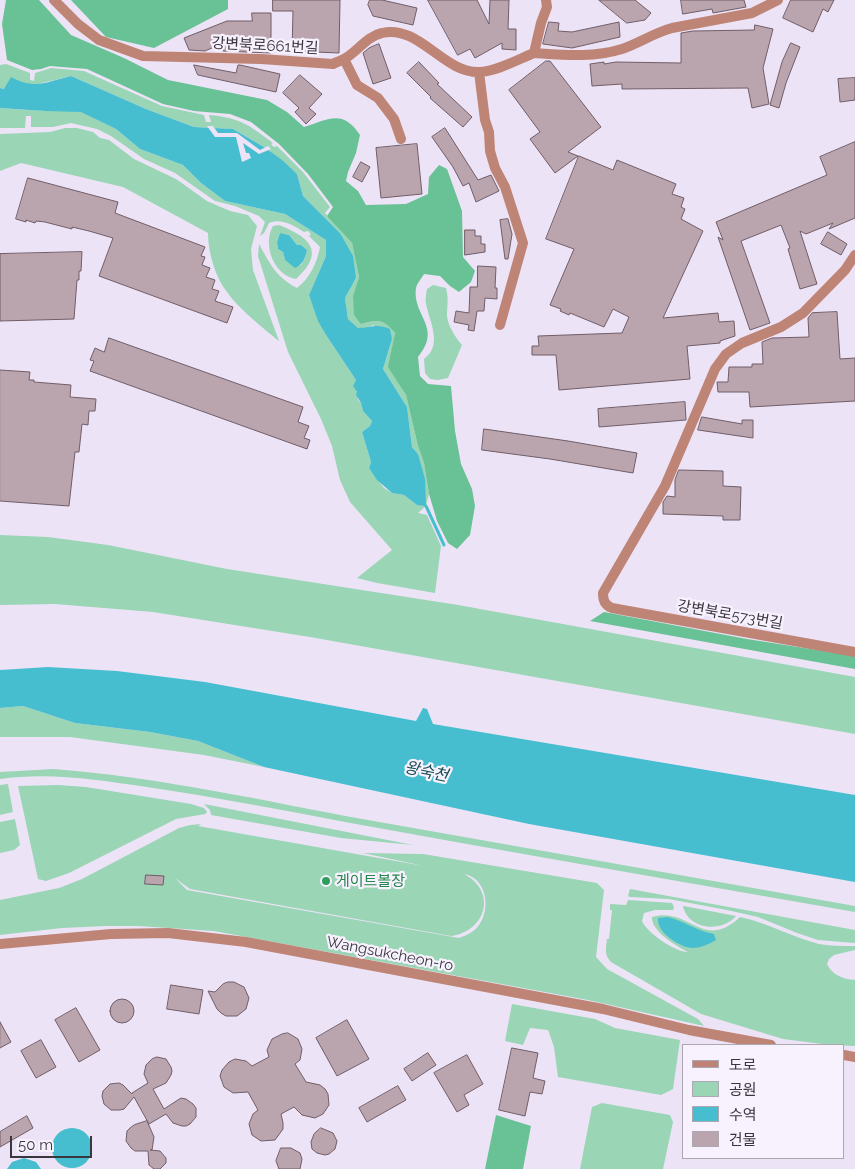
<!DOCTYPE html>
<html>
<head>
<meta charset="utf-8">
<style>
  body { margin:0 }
  #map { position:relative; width:855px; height:1169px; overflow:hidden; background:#ede3f7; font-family:Raleway,"Noto Sans KR",sans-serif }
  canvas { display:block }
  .legend { position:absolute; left:682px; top:1044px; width:162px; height:115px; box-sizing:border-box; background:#f8f2fe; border:1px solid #aca7b1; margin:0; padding:6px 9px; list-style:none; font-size:15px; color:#3a363e }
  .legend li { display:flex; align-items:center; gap:10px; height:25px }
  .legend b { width:25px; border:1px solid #aca7b1 }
  .scale { position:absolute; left:10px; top:1136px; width:82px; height:22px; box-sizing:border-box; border:2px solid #3a363e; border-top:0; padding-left:6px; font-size:15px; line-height:18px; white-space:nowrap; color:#3a363e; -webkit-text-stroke:4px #f8f2fe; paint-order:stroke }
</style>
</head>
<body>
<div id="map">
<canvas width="855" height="1169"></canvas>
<ul class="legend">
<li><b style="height:6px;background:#be8475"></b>도로</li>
<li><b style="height:14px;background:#9ad5b6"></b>공원</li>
<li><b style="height:14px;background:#47bed0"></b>수역</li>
<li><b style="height:14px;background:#baa5af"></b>건물</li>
</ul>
<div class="scale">50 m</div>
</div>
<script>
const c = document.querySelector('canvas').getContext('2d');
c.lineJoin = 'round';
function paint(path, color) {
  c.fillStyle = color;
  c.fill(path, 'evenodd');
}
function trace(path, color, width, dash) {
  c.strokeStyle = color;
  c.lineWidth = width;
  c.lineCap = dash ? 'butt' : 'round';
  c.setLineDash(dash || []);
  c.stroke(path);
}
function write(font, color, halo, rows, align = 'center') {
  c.font = font + ' Raleway,"Noto Sans KR",sans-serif';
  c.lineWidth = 4.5;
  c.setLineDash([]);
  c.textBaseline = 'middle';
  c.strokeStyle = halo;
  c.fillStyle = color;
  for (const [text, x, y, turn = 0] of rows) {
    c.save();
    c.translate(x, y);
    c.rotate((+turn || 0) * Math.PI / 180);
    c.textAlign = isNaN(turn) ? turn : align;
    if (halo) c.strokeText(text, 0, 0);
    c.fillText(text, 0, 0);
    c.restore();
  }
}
paint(new Path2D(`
  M6 64 30 73V80L34 81 35 73 51 68 84 71 162 106 204 115 206 122H211L209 115C241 118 249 125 273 143L271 144 274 147 277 146 303 172 330 207 325 213 352 243 359 277 353 296 361 324C379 319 383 319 395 333L389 367 406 395 418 446 424 463 429 494 426 506 418 513 427 515 441 546 435 593 377 583 357 578 392 550 350 502 340 480 332 446 321 419 288 352 258 256 259 244C270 264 276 277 297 288 310 278 317 263 320 247L309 236 311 234 308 231 304 232C293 225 281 218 269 223L264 233 260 236 265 222 259 216 235 206 215 201 175 173 144 159 111 136 97 129 71 123 53 127H31V116H26L25 128H0V108L45 111H80L116 129 140 149 183 165 201 183 225 201 285 214 326 240V256L309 295 326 335 356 380 354 387 357 392 358 400 361 403 363 411 372 421 370 426 362 432 371 462 369 468 384 488 392 493 404 495 417 505 418 454 412 447 407 407 383 369 392 339 373 325 367 328H358L348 319 345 298 356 278 340 233 303 196 297 174 264 147 233 129 194 127 146 109 71 76 38 84H8L4 89 0 88V65Z
  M65 128H77L93 132 100 138 109 140 134 159 176 179 207 201 230 211 248 215 257 226 251 249 253 270 279 341C264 329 238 308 227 292 215 277 208 252 208 233L123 187 21 163 0 171V134L50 132Z
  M279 225C310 237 326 252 296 279 274 276 262 244 273 226ZM280 233 289 235 297 245H301L307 250 304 260 301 265 285 260 283 252 278 249 277 242Z
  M433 285 446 288C449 300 447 305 447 316 448 326 456 338 462 345L448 378 438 380 430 379 425 373 424 359C443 345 430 323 426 304 425 300 426 294 427 289Z
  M0 535 48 537 108 545 227 569 458 605 855 677V734L310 637 153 612 55 604 0 605Z
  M23 706 75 723 150 732 198 741 264 767 204 755 70 737H0V708Z
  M53 769C160 777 263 801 368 820 530 849 693 877 855 906V912C685 882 515 853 345 822 279 809 213 797 147 787 98 780 50 772 0 779V772Z
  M8 784 13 812 0 815V785Z
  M58 785 86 787 191 804 204 808 207 812 205 814 176 819 69 873 46 881 38 879 18 786Z
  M204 804 413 845 341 838 211 815 210 810Z
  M15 819 20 845 14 850 0 853V822Z
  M201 824 198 826 424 866 363 853 423 854 597 883 604 890 596 957 607 969 698 1019 704 1026 588 1000 214 931 138 926H106L62 928 0 935V900L59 888 82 879 179 828 190 825ZM464 874C487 878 491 909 479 925 474 932 467 935 459 938L187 890 175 878 190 889 451 936C487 931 497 891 464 874Z
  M630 889 855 930V943L818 940 797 933 758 917 727 910 669 899 630 897 628 896Z
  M628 900 672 903 674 907 673 910H655L644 913 642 921C647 933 675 952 688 952 676 946 651 931 652 917 689 906 703 952 740 917 768 923 792 937 819 944 831 946 843 946 855 946V950L834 955 829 959 827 964C832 975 843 979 855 980V1046L830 1045 783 1039 701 1014 611 962C604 955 606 948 607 939H609L612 910H610V904L626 905Z
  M683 906H684L736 916C722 933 688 930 683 906Z
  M512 1004 595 1019 615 1028 680 1040 673 1089 661 1095 558 1077 554 1047 548 1030 530 1028 523 1045 505 1041Z
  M602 1103 670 1115 673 1122 663 1169H580L592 1107Z`), '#9ad5b6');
paint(new Path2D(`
  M6 0H39L71 35 124 58 168 80 267 100 287 112 304 127C329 119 343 109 360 135L356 153 348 172 346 181 358 191 366 205 406 204 428 194 429 177 439 165 447 169 462 211 463 257 475 271 471 282 459 292 450 286 440 276 424 274C422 278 417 283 416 288 412 316 443 327 418 357L420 376 428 384 451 386 455 431 461 464 472 489 475 506 470 535 457 549 448 543 437 521 429 494 424 463 418 446 406 395 388 367 395 333C383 319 379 319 361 324L354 315 353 296 359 277 352 243 327 216 333 207 308 174 279 144 251 122 230 114 194 111 163 104 87 69 50 66 41 69 32 70 7 60 2 24Z
  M71 0H228V9L154 48 106 37Z
  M604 612 747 639 855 656V669L590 621Z
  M496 1115 531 1126 523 1169H485Z`), '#69c196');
paint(new Path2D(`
  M71 76 146 109 194 127 233 129 264 147 282 160 297 174 303 196 340 233 353 256 356 278 345 298 348 319 358 328C372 328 376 323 390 329L392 339 383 369 407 407 412 447 418 454 425 479 426 506 417 505 404 495 392 493 377 480 369 468 371 462 362 432 370 426 372 421 363 411 361 403 356 395 357 392 353 386 356 380 326 335 318 321 309 295 326 256V240L285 214 225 201 201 183 183 165 140 149 116 129 81 112 45 111 0 108V88L4 89 11 77C35 90 46 82 71 76Z
  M280 233 289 235 297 245H301L307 250C305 259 303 264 295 268L285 260 283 252 278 249 277 242Z
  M48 667 117 671 205 682 416 721 423 708 427 709 433 724 855 795V882L529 824 264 767 198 741 150 732 75 723 23 706 0 708V670Z
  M668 917C684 921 697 931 714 934L716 940C709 944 701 948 693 948 680 948 656 932 658 918Z
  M52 1148a20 20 0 1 1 40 0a20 20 0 1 1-40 0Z
  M24 1158 36 1162 41 1169H7L12 1162Z`), '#47bed0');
paint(new Path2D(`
  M207 126H213L218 133H237L260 150 268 146 271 149 259 154 243 143 246 153H249L251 158 242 162 236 137H215Z`), '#ede3f7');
trace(new Path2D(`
  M426 506 444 545`), '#47bed0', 3);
const building = new Path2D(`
  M273 0H340L339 53 292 51 293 11H273Z
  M370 0H382L417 8 413 25 373 16 368 5Z
  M428 0H477L489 24 490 0H509L508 29H516V50L502 49V43L475 58 470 49 458 55Z
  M599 0H635L651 13 645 20 627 23Z
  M681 0H744L746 7 713 13 712 9 683 14Z
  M791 0H834L828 12 823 9 813 32 783 18Z
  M252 13H271V53L223 51V43L205 51 189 50 184 38 227 21H252Z
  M549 22 559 23 558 31 572 32 619 22 620 37 572 48 543 44Z
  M755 25 773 29 763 68 769 104 752 108 748 88 622 89V84L592 86 590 64 604 62V64L616 62 681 63V33L693 31 754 30Z
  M791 43 800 47 786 83 779 108 770 105 782 62Z
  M379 44 391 78 373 84 363 53 369 48Z
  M546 61H550L601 127 568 152 578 156 555 173 530 139 540 132 509 90Z
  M419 62 439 83 437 84 472 117 463 127 430 98 431 97 407 73Z
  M194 65 236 73 238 65H240L280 74 276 92 198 75Z
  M300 75 322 94 309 108 316 114 306 124 295 112 299 108 283 93Z
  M855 78V100L840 102 838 79Z
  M445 128 478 180 491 175 499 191 476 202 469 183 463 186 453 167 432 137Z
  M855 142V218L829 229 833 223 806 234 800 231 817 284 800 289 788 249 790 248 781 225 741 241 770 323 750 330 718 237 723 240 716 222 827 175 820 157Z
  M417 144 422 194 381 198 376 148Z
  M579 156 613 170 617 160 676 184 672 194 684 198 681 207 685 209 681 219 703 231 663 318 718 313 719 322 734 321 735 336 720 341V343L687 346 690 379 559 390 556 355H532V346H539L538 336 622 333 629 317 613 309 604 327 570 313 569 315 560 311 561 309 550 305 574 249 546 239Z
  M361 162 370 167 362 182 353 177Z
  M28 178 118 202 115 213 205 247 201 256 205 257 202 265 210 268 206 277 215 280 212 289 219 291 215 301 233 307 227 323 99 276 113 238 89 231 72 227V229L45 222 36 221 35 223 26 220V222L16 219Z
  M508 219 512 234 508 259H505L500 220Z
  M465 230H475V236H481V244H485V252L465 255Z
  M828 232 847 244 841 255 821 244Z
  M82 252 81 271H79V280H77L74 319 0 321V254Z
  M478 266 496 267 495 288H497V299L485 298 484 311H477L474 331 468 330 469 325 454 322 456 311 469 313 470 287H477Z
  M837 312 840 359 855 358V401L750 407 749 392H718L717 382H728L729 367H752V364H763L762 342 772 338 809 337 808 318 812 313Z
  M109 338 303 407 298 422 309 426 304 438 310 440 307 449 90 371 94 361 90 360 95 348 104 352Z
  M0 370 30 372 29 380H34V382L71 385 70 397 96 399 95 411H89L88 425 82 424 79 452H75L69 506 0 501Z
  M685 402 686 420 599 427 598 409Z
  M702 417 742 424V420H753V438L698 430Z
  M484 429 568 441 637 453 633 473 550 459 482 450Z
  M679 470 723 471V486L741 487 740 520H723V516L663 514V502L667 496 675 497V480Z
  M146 875 164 876 163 885 145 884Z
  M228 982H234L244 987 249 998 246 1009 237 1016H226L221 1013 217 1009 208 991 215 992 223 984Z
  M171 985 203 990 199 1014 167 1009Z
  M110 1011a12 12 0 1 1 24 0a12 12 0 1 1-24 0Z
  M76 1008 100 1050 79 1062 55 1020Z
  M347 1020 369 1059 337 1076 316 1038Z
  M0 1022 11 1042 0 1048Z
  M288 1033 298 1039 302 1049 300 1060 295 1064 306 1082 320 1085 325 1089 328 1094 329 1105 323 1114 315 1118 302 1115 294 1107 281 1114 283 1123V1129L275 1140 261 1141 252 1135 249 1124 253 1114 258 1110 248 1092 233 1093 224 1087 220 1076 222 1070 229 1062 235 1059 246 1061 252 1066 269 1057 267 1050 272 1039 282 1034Z
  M41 1040 56 1067 36 1078 21 1051Z
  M512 1048 538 1053 533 1078 545 1081 542 1094 530 1092 525 1116 499 1110Z
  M428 1053 436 1065 412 1081 404 1069Z
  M467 1055 483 1084 464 1095 469 1105 457 1112 434 1073Z
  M157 1057 166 1059 171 1067 172 1071 171 1075 166 1083 153 1089 164 1109 181 1098 186 1099 193 1104 196 1108V1117L190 1124 186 1126H182L173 1123 166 1114 149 1124 134 1097 124 1109 120 1110H111L104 1104 102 1096 103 1091 110 1084 119 1083 123 1085 132 1094V1093L148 1083 144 1074 146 1065 152 1059Z
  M398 1086 406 1100 367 1122 359 1108Z
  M27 1116 33 1128 0 1147V1132Z
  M147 1121 154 1137 152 1150H150L160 1151 166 1158V1163L160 1169H154L149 1165 148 1151H135L131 1148 126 1141 127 1131 130 1128 134 1125Z
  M321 1128 333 1133 337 1141 335 1149 329 1154 325 1155 317 1153 312 1149 311 1142 314 1134Z
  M281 1148H291L300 1153 302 1159 300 1169H279L276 1161Z`);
paint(building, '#baa5af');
trace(building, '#705d67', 1);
trace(new Path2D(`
  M54 0 78 24 99 40 143 56 261 59 333 64C336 62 341 61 344 59 357 52 367 36 382 33 419 24 443 73 479 72 495 72 519 59 534 53L541 23 547 7 546 0
  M534 53C564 55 593 58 622 49 639 43 654 33 672 28L752 13 778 0
  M344 59 357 85 378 98 394 119 401 139
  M479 72 485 120 489 132 490 151 495 168 505 187 523 243 500 325
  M855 255 845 270 803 313 781 327 742 343 726 354 715 369 665 486 603 593C603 601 605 605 612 608L855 652
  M0 944 111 934 168 933 246 942 603 1009 689 1030 771 1045`), '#be8475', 10);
trace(new Path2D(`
  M844 1055 855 1057`), '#be8475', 10);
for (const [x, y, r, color] of [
  [326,881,5,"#2e9e5b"]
]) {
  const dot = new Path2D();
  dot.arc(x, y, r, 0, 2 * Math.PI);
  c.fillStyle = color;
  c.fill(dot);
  trace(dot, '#f8f2fe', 2);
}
write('15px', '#3a363e', '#f8f2fe', [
  ["강변북로661번길",265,46,3],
  ["강변북로573번길",730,615,10],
  ["Wangsukcheon-ro",390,954,11]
]);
write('15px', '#27864d', '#f8f2fe', [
  ["게이트볼장",336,881]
], 'left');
write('italic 16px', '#1a4e55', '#f8f2fe', [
  ["왕숙천",426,772,12]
]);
</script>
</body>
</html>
